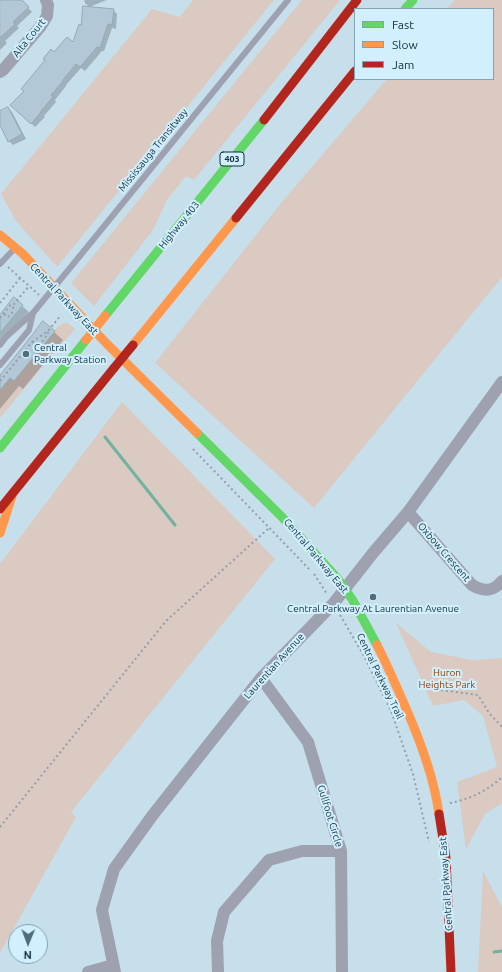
<!DOCTYPE html>
<html>
<head>
<meta charset="utf-8">
<style>
  body { margin:0 }
  #map { position:relative; width:502px; height:972px; overflow:hidden; background:#c7dfea; font-family:Ubuntu,sans-serif }
  canvas { display:block }
  .legend { position:absolute; left:354px; top:8px; width:140px; height:72px; box-sizing:border-box; background:#d2effd; border:1px solid #84a3b0; margin:0; padding:5px 7px; list-style:none; font-size:12px; color:#0f303d }
  .legend li { display:flex; align-items:center; gap:8px; height:20px }
  .legend b { width:20px; border:1px solid #84a3b0 }
  .north { position:absolute; left:8px; top:924px; width:40px; height:40px; box-sizing:border-box; background:#d2effd; border:1px solid #84a3b0; border-radius:50%; rotate:181deg; font-size:11px; font-weight:700; line-height:16px; text-align:center; color:#0f303d }
  .north::after { content:''; display:block; margin:auto; width:14px; height:18px; background:#4f6d7a; clip-path:polygon(50% 0,100% 100%,50% 72%,0 100%) }
</style>
</head>
<body>
<div id="map">
<canvas width="502" height="972"></canvas>
<ul class="legend">
<li><b style="height:5px;background:#63d668"></b>Fast</li>
<li><b style="height:5px;background:#ff974d"></b>Slow</li>
<li><b style="height:5px;background:#b3261e"></b>Jam</li>
</ul>
<div class="north">N</div>
</div>
<script>
const c = document.querySelector('canvas').getContext('2d');
c.lineJoin = 'round';
function paint(path, color) {
  c.fillStyle = color;
  c.fill(path, 'evenodd');
}
function trace(path, color, width, dash) {
  c.strokeStyle = color;
  c.lineWidth = width;
  c.lineCap = dash ? 'butt' : 'round';
  c.setLineDash(dash || []);
  c.stroke(path);
}
function write(font, color, halo, rows, align = 'center') {
  c.font = font + ' Ubuntu,sans-serif';
  c.lineWidth = 4;
  c.setLineDash([]);
  c.textBaseline = 'middle';
  c.strokeStyle = halo;
  c.fillStyle = color;
  for (const [text, x, y, turn = 0] of rows) {
    c.save();
    c.translate(x, y);
    c.rotate((+turn || 0) * Math.PI / 180);
    c.textAlign = isNaN(turn) ? turn : align;
    if (halo) c.strokeText(text, 0, 0);
    c.fillText(text, 0, 0);
    c.restore();
  }
}
paint(new Path2D(`
  M193 0H274L57 267 16 221 1 194 152 9 180 17Z
  M302 0H340L194 180 186 176 167 200 153 230 94 306 71 283Z
  M455 0H502V277L314 508 155 363 281 203 387 79H493V9H447Z
  M64 323H68L75 329 48 360 0 418V390L10 378 14 381 58 326Z
  M122 402 275 559 71 812 76 817 0 953V564Z
  M396 623 431 652 472 660 502 658V803L485 814 466 849 457 782 497 767 483 716 464 700 433 706Z
  M483 871 502 907V972H478Z`), '#dacac2');
paint(new Path2D(`
  M0 0H21L32 12 17 26 19 28 5 41 7 43 0 50Z
  M84 0H107L89 7 85 3Z
  M113 10 117 14 116 29 112 28 104 51H102L85 71 81 68 66 85V86L55 100 56 102 44 116 45 117 35 127 16 109 25 91 73 43 82 26Z
  M8 108 12 112 26 139 13 145 9 141 0 123V112Z
  M14 299 29 312 0 348V316Z
  M54 332 63 340 23 389 19 386 0 409V376Z`), '#0003');
trace(new Path2D(`
  M105 437 175 525
  M494 952 502 951`), '#71b2a0', 3);
const building = new Path2D(`
  M0 0H22L29 7 13 22 15 24 0 38Z
  M83 6 114 9 112 25 108 24 100 48 97 47 80 67 76 64 62 81H63L51 95 53 97 41 111V112L31 124 10 105 24 91 21 89 45 60 43 59 51 49 54 52 67 37 73 42 79 24 81 25Z
  M8 107 22 134 8 142 0 125V111Z
  M14 297 23 305 0 333V315Z
  M43 321 55 331 14 381 10 378 0 390V375L33 334Z`);
paint(building, '#b2c8d6');
trace(building, '#94a9b6', 1);
trace(new Path2D(`
  M8 267 39 295
  M0 303 20 278
  M4 314 8 317 12 313 14 304
  M0 318 11 304H14L29 286
  M32 342 48 331 61 315
  M0 381 32 342 38 347 48 334V331
  M193 449 311 571
  M314 574 327 594
  M340 615 364 656 391 711 413 774 429 842
  M441 690 478 695 489 713 502 727
  M450 803C468 800 489 790 502 777
  M0 827 166 621 269 528`), '#969ea9', 2, [2, 3]);
trace(new Path2D(`
  M79 257 288 0
  M0 264 14 249
  M0 345 6 337 33 313
  M0 365 29 330 33 313`), '#9ea1b0', 6);
trace(new Path2D(`
  M0 72 3 70 41 26 47 16 48 5 46 0
  M408 512 472 585C484 592 493 592 502 581
  M261 678 308 742 341 851 342 972
  M88 972 113 965
  M115 972 102 910 114 869 152 816 261 678 333 604 373 553 408 512 502 382
  M218 972 217 941 224 912 269 860 302 851H341`), '#9ea1b0', 12);
trace(new Path2D(`
  M405 9 413 0
  M105 316 264 120
  M197 433 282 517 338 579 352 599 377 645
  M0 448 86 340`), '#63d668', 9);
trace(new Path2D(`
  M0 235 23 254 106 343 197 433
  M133 345 236 218
  M0 533 12 496
  M377 645C387 665 396 685 405 706 420 740 434 777 439 814`), '#ff974d', 9);
trace(new Path2D(`
  M264 120 357 0
  M236 218 355 71
  M0 509 114 368
  M439 814 446 858 451 972`), '#b3261e', 9);
trace(new Path2D(`
  M33 313 79 257`), '#9ea1b0', 6);
trace(new Path2D(`
  M86 340 105 316`), '#ff974d', 9);
trace(new Path2D(`
  M114 368 133 345`), '#b3261e', 9);
for (const [x, y, r, color] of [
  [26,354,4,"#4f6d7a"],
  [373,597,4,"#4f6d7a"]
]) {
  const dot = new Path2D();
  dot.arc(x, y, r, 0, 2 * Math.PI);
  c.fillStyle = color;
  c.fill(dot);
  trace(dot, '#d2effd', 1.5);
}
for (const [x, y, w] of [
  [232,159,24]
]) {
  const box = new Path2D();
  box.roundRect(x - w / 2, y - 7, w, 14, 3);
  c.fillStyle = '#d2effd';
  c.fill(box);
  trace(box, '#0f303d', 1);
}
write('bold 9px', '#0f303d', null, [
  ["403",232,159]
]);
write('10px', '#0f303d', '#d2effd', [
  ["Alta Court",29,38,-51],
  ["Mississauga Transitway",153,150,-51],
  ["Highway 403",179,225,-51],
  ["Central Parkway East",64,299,47],
  ["Oxbow Crescent",444,552,49],
  ["Central Parkway East",316,556,50],
  ["Laurentian Avenue",274,666,-48],
  ["Central Parkway Trail",380,676,64],
  ["Gullfoot Circle",330,816,73],
  ["Central Parkway East",446,884,-94]
]);
write('10px', '#0f303d', '#d2effd', [
  ["Central",34,348],
  ["Parkway Station",34,360],
  ["Central Parkway At Laurentian Avenue",373,609,"center"]
], 'left');
write('10px', '#8c3d03', '#d2effd', [
  ["Huron",447,673],
  ["Heights Park",447,685]
]);
</script>
</body>
</html>
